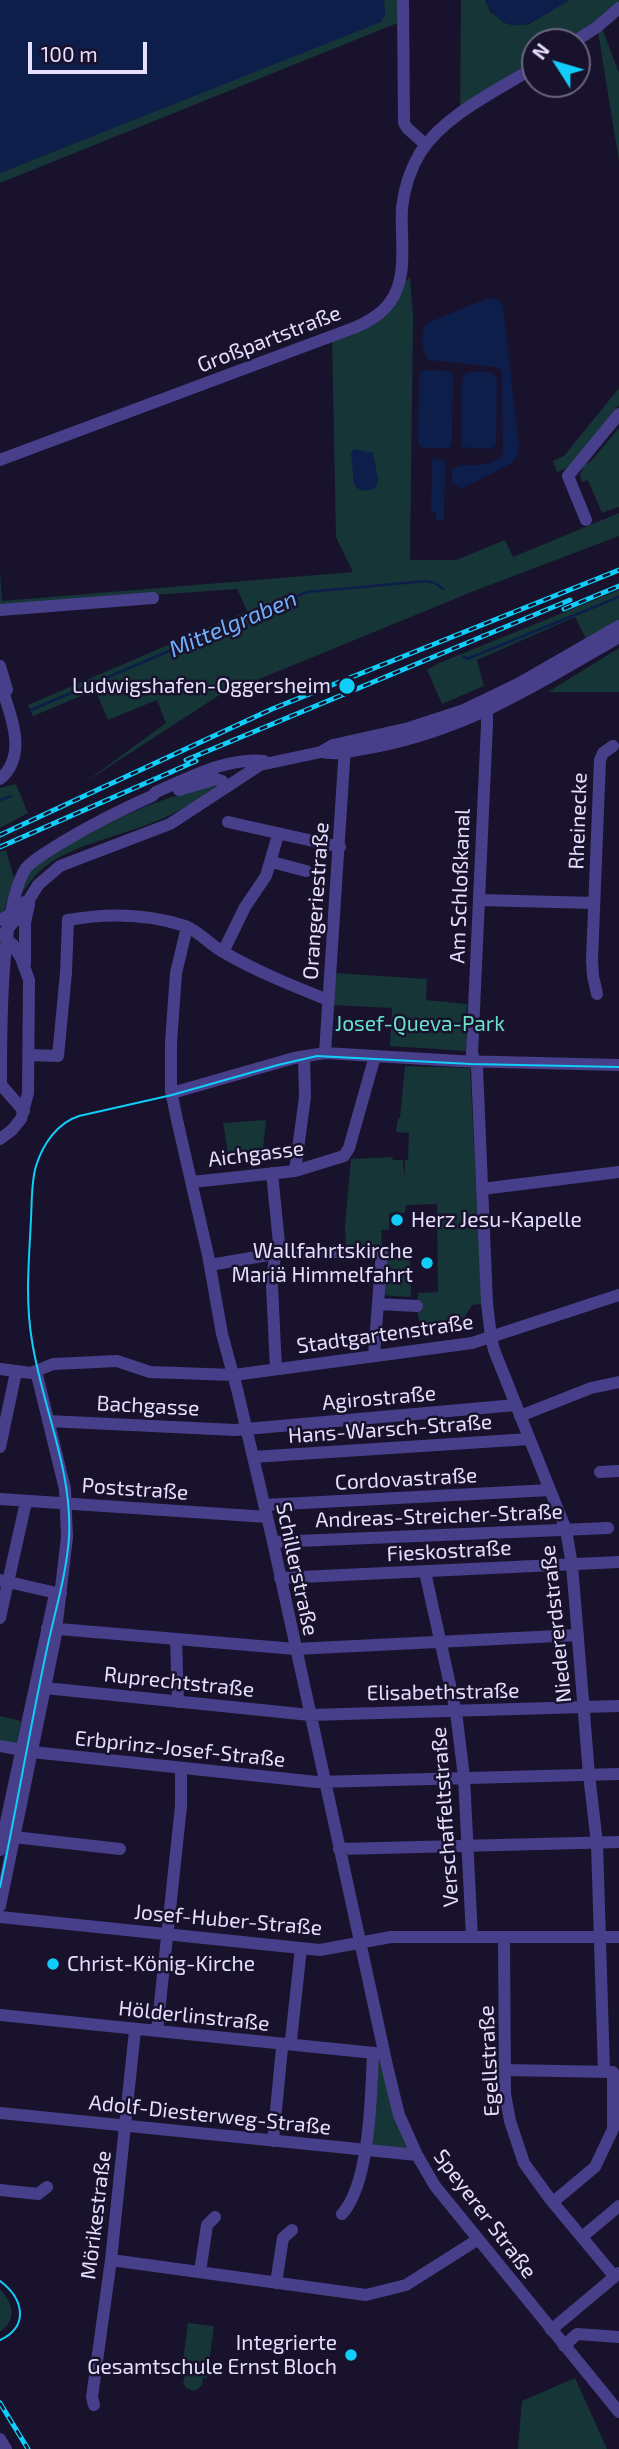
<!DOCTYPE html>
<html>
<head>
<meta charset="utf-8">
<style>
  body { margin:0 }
  #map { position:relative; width:619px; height:2449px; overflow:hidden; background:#19122c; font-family:"Exo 2",sans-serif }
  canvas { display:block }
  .north { position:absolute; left:521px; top:28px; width:70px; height:70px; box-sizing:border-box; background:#19122c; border:2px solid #6b6480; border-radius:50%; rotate:307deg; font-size:19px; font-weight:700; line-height:28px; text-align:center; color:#e5defe }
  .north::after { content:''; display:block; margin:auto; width:24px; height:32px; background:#10cef9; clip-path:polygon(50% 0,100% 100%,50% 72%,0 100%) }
  .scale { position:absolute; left:28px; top:42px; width:119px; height:32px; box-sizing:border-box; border:4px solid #e5defe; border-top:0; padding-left:9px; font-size:21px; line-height:24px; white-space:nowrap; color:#e5defe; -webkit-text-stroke:5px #19122c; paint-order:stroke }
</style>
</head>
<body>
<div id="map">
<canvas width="619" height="2449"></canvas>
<div class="north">N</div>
<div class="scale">100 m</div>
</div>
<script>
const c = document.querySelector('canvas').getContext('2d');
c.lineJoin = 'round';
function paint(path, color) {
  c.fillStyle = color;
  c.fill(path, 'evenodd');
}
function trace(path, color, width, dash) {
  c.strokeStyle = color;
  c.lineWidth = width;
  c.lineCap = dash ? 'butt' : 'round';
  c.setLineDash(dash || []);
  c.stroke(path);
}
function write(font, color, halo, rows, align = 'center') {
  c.font = font + ' "Exo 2",sans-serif';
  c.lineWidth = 5;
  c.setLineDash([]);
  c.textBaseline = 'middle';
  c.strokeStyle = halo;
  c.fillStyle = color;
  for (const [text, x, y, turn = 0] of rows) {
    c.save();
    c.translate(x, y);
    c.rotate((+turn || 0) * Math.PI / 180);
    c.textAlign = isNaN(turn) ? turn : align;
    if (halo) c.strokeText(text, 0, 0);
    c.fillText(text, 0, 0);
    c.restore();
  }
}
paint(new Path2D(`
  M384 0H400V22L0 183V173L385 14Z
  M461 0H485L491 13 527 25 569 0H619V2L569 42H535V64L460 112Z
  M602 28 619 73V161L598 32Z
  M410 277 413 317 410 560H456L505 540 513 557 619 513V536L474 591 218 696 84 783 166 723 157 700 108 720 95 690 33 716 28 705 247 611 237 589 0 606V572L2 601 353 572 336 537 332 339 357 330Z
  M619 388V405L568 468 557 472 553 461 564 456Z
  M619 428V507L602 513 588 480 582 482 580 474 584 465 591 461Z
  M619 590V620L586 639 575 617 477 660 484 686 442 704 427 670 439 663Z
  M619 648V692H548Z
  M16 784 28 813 0 828V788Z
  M219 784C198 799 178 813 154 822 119 837 68 845 40 871 32 878 26 888 20 896 23 888 25 878 30 872 39 860 53 854 65 847 115 817 162 797 219 784Z
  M6 850 14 878 3 914 0 913V852Z
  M334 973 427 979 426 1000 467 1004 466 1051 390 1046 392 1008 332 1005Z
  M405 1066 470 1068 482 1304 472 1305 463 1320 421 1330 417 1310 418 1293 438 1292 437 1204 406 1205 405 1213H389V1230H381L382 1245 346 1247 345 1225 351 1159 392 1157 393 1160H403L405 1179V1160H408L409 1133 396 1132 398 1119 400 1118Z
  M266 1120 263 1149 228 1153 223 1123Z
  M410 1250 411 1297 378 1295 382 1251Z
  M0 1716 21 1721 16 1746 0 1743Z
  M375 2056H382L413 2152 367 2148Z
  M0 2289C13 2303 18 2319 0 2332Z
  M188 2323 214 2326 207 2378H203L202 2385 195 2391 186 2388 183 2382 185 2376 181 2375Z
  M575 2378 607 2449H518L522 2401Z`), '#153536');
paint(new Path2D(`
  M0 0H384L385 14 381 22 0 173Z
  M485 0H569C537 19 508 46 485 0Z
  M488 298 499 300 503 306 519 448 517 456 512 463 461 489 452 483V469C467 460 492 472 503 453L502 376 500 369 494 367 428 360C421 351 420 332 427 323Z
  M424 370 449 371 453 374 452 443 449 448H422L418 444 419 377 420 373Z
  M470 372H492L497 380 496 444 491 449 462 447V379L465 374Z
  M354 449 373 453 378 479 376 487C368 492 360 492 354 485L351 453Z
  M432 459 445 460 444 520H436V512H431Z`), '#0d1e4b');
trace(new Path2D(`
  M463 656 467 659 619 597
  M31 710 307 592 426 581 435 583 443 589
  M0 800 11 796`), '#0d1e4b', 2.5);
trace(new Path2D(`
  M403 0 404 123 407 128 426 145
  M574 42 597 27 619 8
  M0 460 356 327C369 321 382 314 390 302 409 277 400 238 402 208 404 189 410 170 420 153 444 115 498 90 535 67
  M586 520 568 476 619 414
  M0 610 153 598
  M0 666 7 690
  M0 683C10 713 29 755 0 779
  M483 702 487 711V724L472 1053 477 1068 487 1303 491 1337 494 1350 566 1530 572 1565 589 1775 597 1843 604 2072
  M321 752C339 756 355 750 374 747 468 729 538 684 619 637
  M179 790 216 779 222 781 227 787
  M228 822 340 847
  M272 862 306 871
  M479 900 594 903
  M22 911 38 885 60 866 170 824 260 765 321 752 333 745 409 728 464 710 518 684 619 626
  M187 927 176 973 171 1043V1091L177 1120 208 1255 222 1334 237 1389 273 1542 388 2070 399 2115 417 2155 435 2186 619 2412
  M223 952 245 907 266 876 278 835
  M25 963V923L29 904
  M597 994 593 976 592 960 600 760 603 753 613 746
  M325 1053 345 747
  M29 1055 58 1056 66 973 68 920C107 913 146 913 185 926 199 931 211 946 225 953 258 972 293 986 328 1000
  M172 1093 294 1058 325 1053 459 1061 619 1065
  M24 1111 1 1085C1 1033 0 908 26 868 36 857 49 851 61 843 91 825 120 810 152 796L156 792C189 778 227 757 264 761
  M0 1139 12 1130 21 1119 28 1093 29 980 21 958 13 945
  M295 1171 305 1097 304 1056
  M272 1173 280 1253
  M192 1182 295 1171 344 1156 349 1148 375 1056
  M482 1189 619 1172
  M275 1254 272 1286 276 1369
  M210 1265 280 1253 382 1251 374 1355
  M378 1304 417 1306
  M0 1369 31 1373 53 1364 117 1361 150 1372 234 1375 472 1343 619 1295
  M520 1416 591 1388 619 1382
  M48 1421 235 1430 516 1405
  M0 1447 16 1372
  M253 1457 529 1439
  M600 1472 619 1471
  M0 1499 267 1517
  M264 1505 550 1490
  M273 1542 608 1528
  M425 1572 456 1712 464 1777 472 1937
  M280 1578 619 1562
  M0 1580 61 1594
  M0 1618 26 1502
  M47 1628 295 1649 578 1635
  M176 1639 178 1702
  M45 1688 310 1715 619 1706
  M0 1746 32 1752 317 1782 619 1774
  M5 1836 120 1849
  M339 1849 619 1842
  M0 1850 55 1594
  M0 1906 55 1639 67 1537 65 1489 36 1371
  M0 1917 320 1950 391 1937H619
  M504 1937 505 2094 510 2121 524 2163 550 2199 614 2276
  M0 2015 384 2054
  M157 2031 181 1806V1769
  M505 2070 612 2072
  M0 2113 417 2155
  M273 2141 282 2048 291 2040 301 1948
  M0 2190 38 2194 47 2187
  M553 2202 595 2167 613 2129V2072
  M342 2214C370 2183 371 2096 373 2053
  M582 2237 619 2206
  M111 2260 366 2295 406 2285 477 2240
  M200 2272 207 2225 215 2217
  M276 2283 283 2238 292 2230
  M551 2330 619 2273
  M564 2346 577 2334 619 2337
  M94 2405 92 2397 111 2260 135 2030
  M0 2439 6 2449`), '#483f8a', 12);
trace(new Path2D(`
  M0 1887C16 1811 29 1734 45 1658 53 1618 66 1578 69 1538 73 1471 42 1406 32 1341 25 1300 29 1260 31 1219 32 1202 31 1183 36 1166 43 1144 57 1123 79 1116L172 1095 278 1065 317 1056 471 1064 619 1067
  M0 2281C23 2298 30 2326 0 2340`), '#10cef9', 2);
const rail = new Path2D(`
  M564 609 619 586
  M186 760 570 600
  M0 835 272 709 619 570
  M0 847 196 761
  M0 2403 28 2449`);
trace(rail, '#10cef9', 5);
trace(rail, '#19122c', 2.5, [8]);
trace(new Path2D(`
  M0 920 11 914 24 902
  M13 945 2 935 20 915`), '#483f8a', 12);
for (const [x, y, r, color] of [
  [347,686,9,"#10cef9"],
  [397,1220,7,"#10cef9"],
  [427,1263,7,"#10cef9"],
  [53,1964,7,"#10cef9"],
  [351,2355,7,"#10cef9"]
]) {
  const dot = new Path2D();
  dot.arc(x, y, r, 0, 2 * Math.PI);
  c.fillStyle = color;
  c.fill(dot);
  trace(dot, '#19122c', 2.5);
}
write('21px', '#e5defe', '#19122c', [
  ["Großpartstraße",269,339,-21],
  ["Rheinecke",578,821,-88],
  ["Am Schloßkanal",460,886,-88],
  ["Orangeriestraße",316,901,-86],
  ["Aichgasse",256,1154,-7],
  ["Stadtgartenstraße",385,1334,-8],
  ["Agirostraße",379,1398,-5],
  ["Bachgasse",148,1406,3],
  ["Hans-Warsch-Straße",390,1429,-4],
  ["Cordovastraße",406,1479,-3],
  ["Poststraße",135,1489,4],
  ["Andreas-Streicher-Straße",439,1516,-2],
  ["Fieskostraße",449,1551,-3],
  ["Schillerstraße",297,1569,78],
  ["Niedererdstraße",556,1624,-96],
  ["Ruprechtstraße",179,1682,6],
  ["Elisabethstraße",443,1692,-1],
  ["Erbprinz-Josef-Straße",180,1749,6],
  ["Verschaffeltstraße",445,1817,-94],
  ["Josef-Huber-Straße",228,1920,5],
  ["Hölderlinstraße",194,2016,6],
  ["Egellstraße",489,2061,-93],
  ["Adolf-Diesterweg-Straße",210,2115,6],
  ["Speyerer Straße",485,2214,53],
  ["Mörikestraße",96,2215,-83]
]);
write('21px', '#e5defe', '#19122c', [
  ["Ludwigshafen-Oggersheim",331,686],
  ["Herz Jesu-Kapelle",411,1220,"left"],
  ["Wallfahrtskirche",413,1251],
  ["Mariä Himmelfahrt",413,1275],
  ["Christ-König-Kirche",67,1964,"left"],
  ["Integrierte",337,2343],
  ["Gesamtschule Ernst Bloch",337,2367]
], 'right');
write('21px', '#6adfcb', '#19122c', [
  ["Josef-Queva-Park",420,1024]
]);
write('italic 23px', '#6faffb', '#19122c', [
  ["Mittelgraben",233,624,-23]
]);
</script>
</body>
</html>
